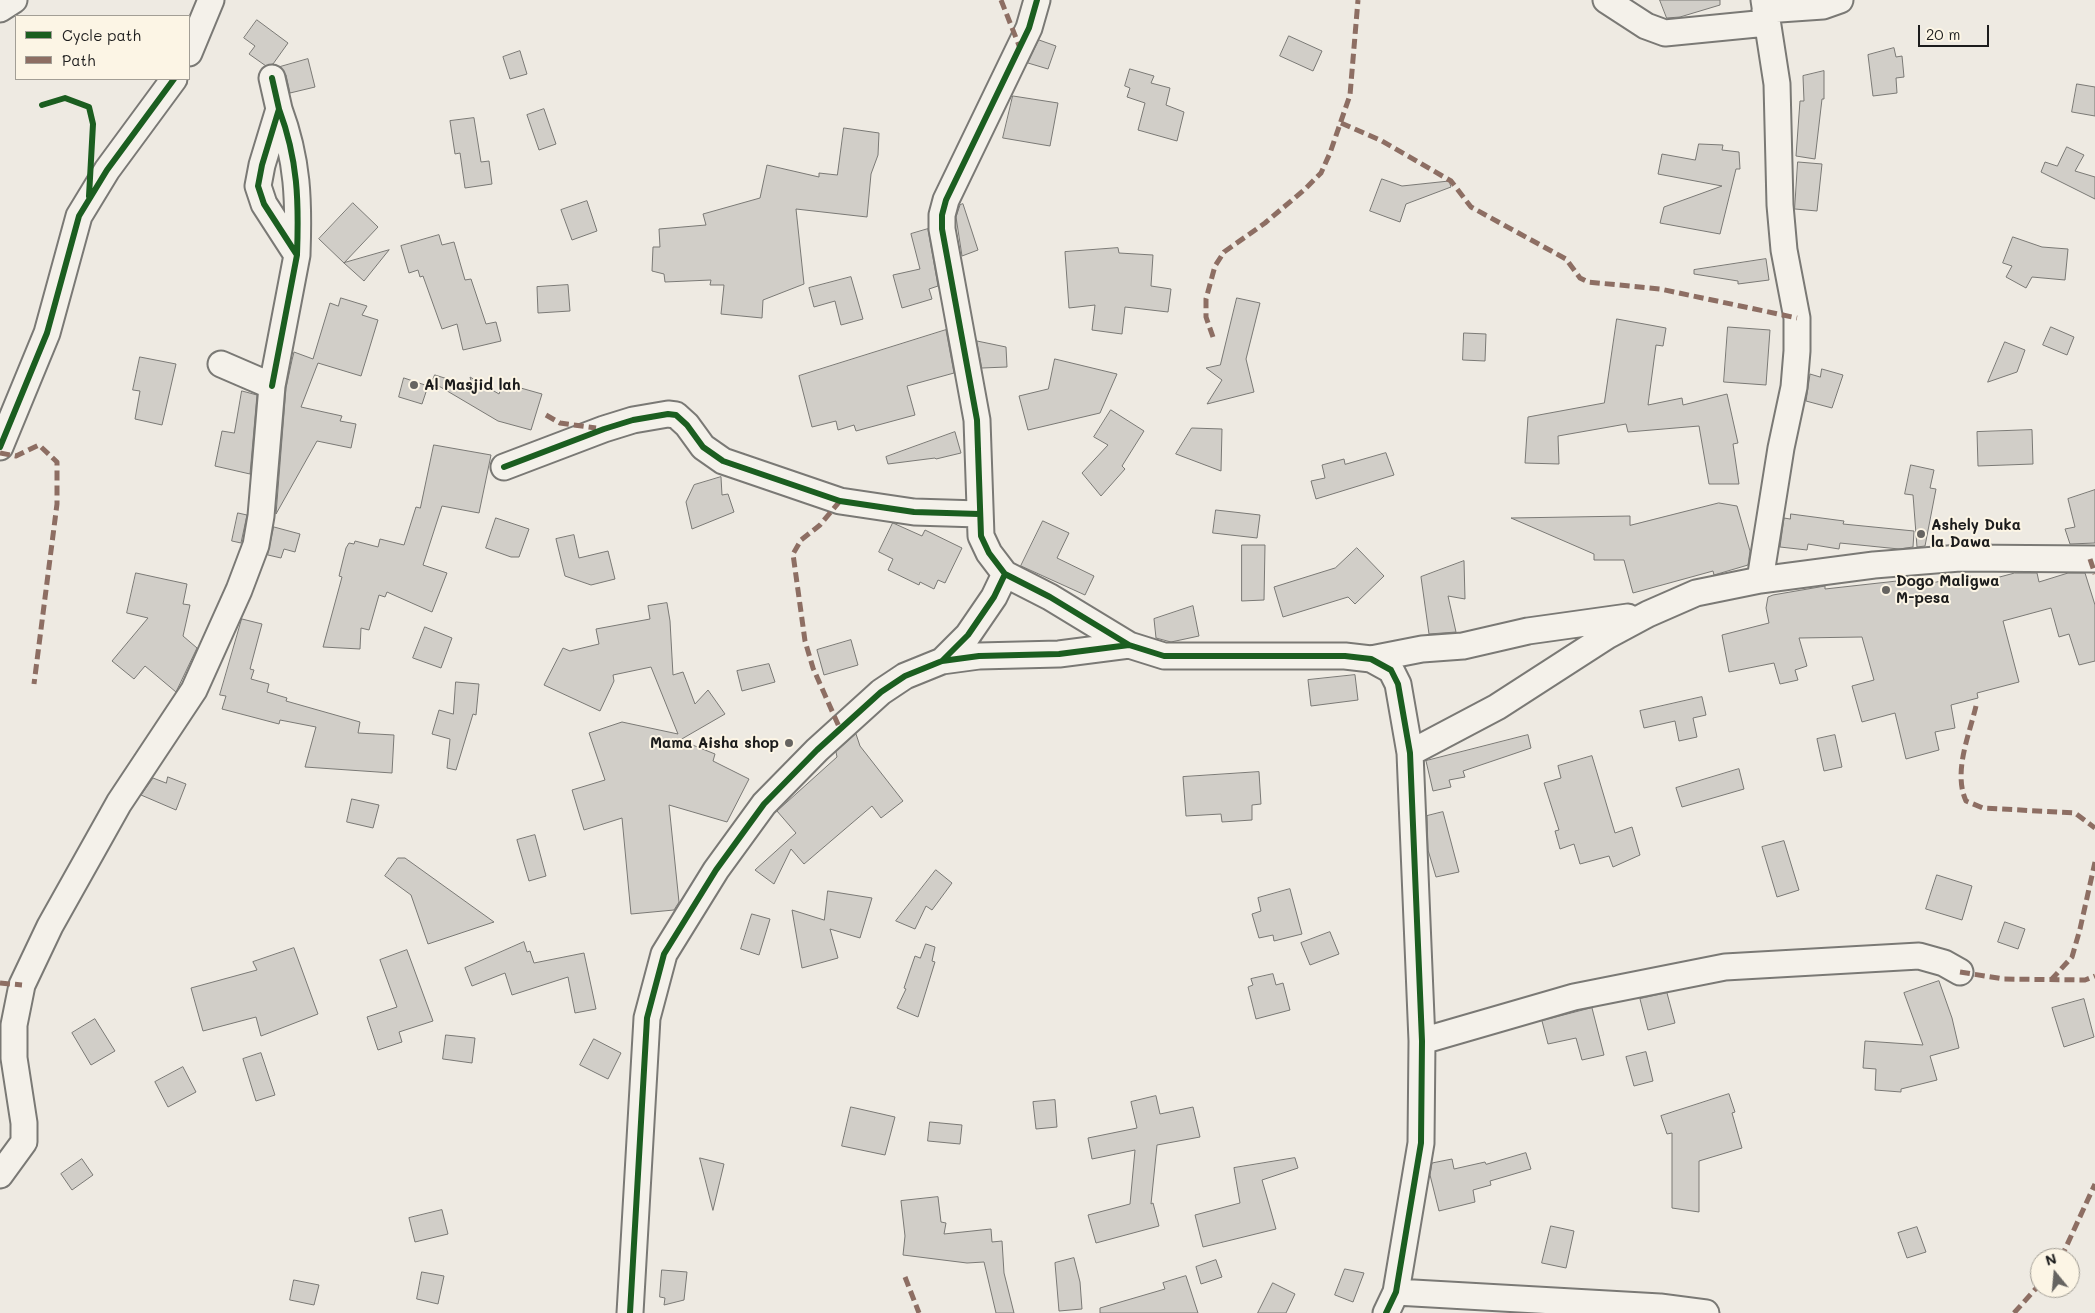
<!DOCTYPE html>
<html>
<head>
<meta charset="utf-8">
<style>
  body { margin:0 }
  #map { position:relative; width:2095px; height:1313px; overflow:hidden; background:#eeeae2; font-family:Mali,sans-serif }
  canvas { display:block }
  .legend { position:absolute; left:15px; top:15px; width:175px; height:65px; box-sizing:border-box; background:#fcf5e5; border:1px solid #a29e95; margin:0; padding:6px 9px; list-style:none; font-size:15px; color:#1c1c1c }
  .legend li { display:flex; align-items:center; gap:10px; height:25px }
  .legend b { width:25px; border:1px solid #a29e95 }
  .north { position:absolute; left:2030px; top:1248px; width:50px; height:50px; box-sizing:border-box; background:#fcf5e5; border:1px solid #a29e95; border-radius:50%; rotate:343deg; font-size:14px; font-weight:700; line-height:20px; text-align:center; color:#1c1c1c }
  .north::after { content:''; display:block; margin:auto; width:18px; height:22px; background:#666461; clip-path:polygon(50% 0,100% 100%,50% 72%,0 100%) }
  .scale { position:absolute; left:1918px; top:25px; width:71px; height:22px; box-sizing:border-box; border:2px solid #1c1c1c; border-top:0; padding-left:6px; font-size:15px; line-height:18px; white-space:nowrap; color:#1c1c1c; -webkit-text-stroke:4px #fcf5e5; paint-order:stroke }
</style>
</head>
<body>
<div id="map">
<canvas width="2095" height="1313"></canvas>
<ul class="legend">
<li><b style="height:6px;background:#1b5e20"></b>Cycle path</li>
<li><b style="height:6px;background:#8d6e63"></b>Path</li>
</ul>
<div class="north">N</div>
<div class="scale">20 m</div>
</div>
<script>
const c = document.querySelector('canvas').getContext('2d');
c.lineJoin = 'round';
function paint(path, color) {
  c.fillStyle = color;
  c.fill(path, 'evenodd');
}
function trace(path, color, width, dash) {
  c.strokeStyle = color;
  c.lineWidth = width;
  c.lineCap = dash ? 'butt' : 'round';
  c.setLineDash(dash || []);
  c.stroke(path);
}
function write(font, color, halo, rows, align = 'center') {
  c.font = font + ' Mali,sans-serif';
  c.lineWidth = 4;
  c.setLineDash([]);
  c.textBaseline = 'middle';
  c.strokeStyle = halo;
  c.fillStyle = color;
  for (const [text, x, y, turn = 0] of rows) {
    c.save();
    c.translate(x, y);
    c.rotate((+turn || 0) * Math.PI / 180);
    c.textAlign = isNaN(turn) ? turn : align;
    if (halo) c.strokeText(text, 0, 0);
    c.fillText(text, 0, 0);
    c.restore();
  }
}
const building = new Path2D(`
  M1660 0H1720V5L1680 17 1667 18Z
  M257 20 288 43 273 64 266 66 249 54 255 46 244 38Z
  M1289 36 1322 51 1313 71 1280 56Z
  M1039 40 1056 46 1048 69 1028 63Z
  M1894 48 1896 57 1902 56 1904 77 1896 78 1897 93 1873 96 1868 55Z
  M520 51 527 74 510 79 503 57Z
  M308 59 315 87 290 93 286 75 280 67Z
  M1130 69 1154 76 1151 83 1170 88 1166 105 1184 112 1177 141 1138 130 1145 103 1127 97 1130 88 1125 86Z
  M1824 71V99H1822L1815 159 1796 156 1800 101H1804L1803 76Z
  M2077 84 2095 87V116L2072 112Z
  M1013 96 1058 103 1050 146 1003 138Z
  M544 109 556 144 539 150 527 115Z
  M474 118 481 162 489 161 492 184 465 188 460 153 455 154 450 121Z
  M844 128 879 133 878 155 871 174 867 217 796 209 804 284 763 300 762 318 721 314 724 285H710L711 280 665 282 664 274 652 271 653 247H660L659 229 706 225 703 214 760 198 767 165 819 177V173L837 175Z
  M1699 144 1723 145 1722 150 1739 152 1740 169H1736L1720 234 1660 223 1664 207 1722 186 1658 174 1662 154 1695 160Z
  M2067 147 2084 155 2075 171 2095 177V199L2041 172 2045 162 2057 166Z
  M1798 162 1822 164 1817 211 1795 209Z
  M1382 179 1402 186 1449 181 1451 187 1406 204 1400 222 1370 211Z
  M587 201 597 231 572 240 561 210Z
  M353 203 378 227 344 263 319 239Z
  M963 204 978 250 962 256 956 217 960 205Z
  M928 229 938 286 929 289 932 299 902 308 893 275 920 269 911 234Z
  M439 235 442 245 454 242 465 280 471 279 486 324 496 322 501 341 463 350 457 324 442 329 423 276 420 277 418 270 409 273 401 246Z
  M2013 237 2042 247 2068 249 2065 280 2032 277 2026 288 2006 277 2012 266 2003 263Z
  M1118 248 1119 253 1153 255 1151 286 1171 289 1168 312 1125 307 1122 334 1092 330 1095 305 1069 308 1065 252Z
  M389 250 364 281 344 263Z
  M1766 259 1769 280 1738 284V281L1694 274V270Z
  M851 277 863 319 841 325 835 301 814 307 809 288Z
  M568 285 570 311 538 313 537 287Z
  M341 298 367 306 362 315 378 320 361 376 318 363 301 407 342 416 340 421 356 424 351 448 317 441 276 514 286 388 292 360 294 352 313 359 330 303 338 306Z
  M1237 298 1260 303 1246 359 1254 392 1207 404 1222 380 1206 368 1220 365Z
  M1617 319 1666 328 1663 346 1656 345 1648 405 1682 398 1683 405 1727 394 1738 443 1733 444 1739 484H1709L1699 426 1628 432 1626 424 1558 436 1559 464 1525 463 1528 417 1604 403Z
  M1728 327 1770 330 1766 385 1724 382Z
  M2051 327 2074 337 2067 355 2043 345Z
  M946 330 954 373 907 386 915 415 856 431 854 425 838 430 836 421 812 427 799 376Z
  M1464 333 1486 334 1485 361 1463 360Z
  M977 341 1006 347 1007 367 982 368Z
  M2005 342 2025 350 2017 372 1988 382Z
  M140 357 176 364 162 425 135 419 140 391 133 390Z
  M1055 359 1117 374 1100 413 1028 430 1019 396 1048 389Z
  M1822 369 1843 375 1832 408 1806 401 1810 374 1820 377Z
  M435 375 473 387 470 377 499 394 503 383 542 394 531 430 498 421 432 382Z
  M404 378 428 386 422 404 399 397Z
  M242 391 257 395 250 474 215 466 222 431 234 433Z
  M1111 410 1144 431 1122 466 1125 469 1101 496 1082 473 1108 445 1094 437Z
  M1192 428 1222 429 1221 471 1176 454Z
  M2032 430 2033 464 1978 466 1977 432Z
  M955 432 961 453 936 459 935 458 888 464 886 457Z
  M434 445 491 455 479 513 442 506 423 565 447 573 432 612 387 592 385 597 379 595 369 630 361 628 360 649 323 647 342 577 339 576 346 548 349 543 354 544 355 541 378 547 380 539 404 545 416 507 420 508Z
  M1386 453 1394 475 1316 499 1311 481 1325 478 1322 465 1344 459 1345 464Z
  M1911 465 1934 470 1930 488 1936 489 1925 546 1917 547 1913 495 1905 494Z
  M721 477 722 495 728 494 734 512 692 529 686 502 694 485Z
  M2095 490V543L2070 544 2065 529 2075 527 2068 499Z
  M1719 503 1737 506 1750 551 1748 565 1714 575 1713 571 1633 593 1624 560H1594V554L1511 518 1630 516V525Z
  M1216 510 1260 515 1257 538 1213 533Z
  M238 513 247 515 241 543 232 541Z
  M1791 514 1844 521 1843 524 1914 531 1913 547 1899 549 1840 543 1839 549 1808 544 1807 550 1780 547 1784 518 1790 519Z
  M496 518 529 529 519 557H511L486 548Z
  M1043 521 1069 533 1057 558 1094 576 1085 595 1021 566Z
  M893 523 922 536 925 530 962 548 945 583 938 580 934 589 920 582 919 585 888 570 893 559 879 552Z
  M274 527 300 534 295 552 284 549 281 558 268 555Z
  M574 535 579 558 608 551 615 579 591 585 565 576 556 539Z
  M1242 545H1265L1264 600 1242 601Z
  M1357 548 1384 576 1355 604 1348 597 1283 617 1274 587 1335 568Z
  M1464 561 1465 599 1448 596 1456 632 1429 634 1421 577Z
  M136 573 187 584 183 604 190 605 183 636 197 648 176 692 145 666 134 679 112 661 148 618 127 613Z
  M2015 573H2037L2039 582 2068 573H2085L2095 605V661L2079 665 2069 634 2059 637 2051 608 2003 621 2019 682 1977 693 1978 698 1951 705 1955 728 1935 732 1939 750 1906 759 1895 713 1862 722 1852 686 1874 680 1862 637 1799 638 1807 666 1795 670 1798 680 1780 684 1774 663 1729 672 1722 635 1769 623 1766 608 1768 597 1773 595 1825 586V589L1906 580 1926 578 1927 584 1970 575 1972 584Z
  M667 603 670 621 673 675 683 672 695 704 708 690 725 714 680 740 715 754 713 761 749 779 727 822 669 805 679 902 674 910 631 914 622 818 584 830 572 790 605 780 589 733 622 722 678 734 651 667 613 675 614 681 600 711 544 685 563 648 570 651 599 644 596 629 650 619 648 606Z
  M1193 606 1199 636 1171 642 1156 638 1154 619Z
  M242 619 262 624 250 669 254 670 251 679 269 684 267 692 287 698 286 701 360 722 358 733 394 735 392 773 305 767 316 727 280 720 279 724 222 709 226 696 220 695Z
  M425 627 452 638 441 668 413 658Z
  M851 640 858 665 824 675 817 650Z
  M769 664 775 682 742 691 737 671Z
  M1355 675 1358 700 1311 706 1308 680Z
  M456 682 479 684 476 715 473 714 456 770 447 768 450 739 432 734 439 710 453 714Z
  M1702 697 1706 715 1693 718 1697 737 1679 741 1675 721 1644 728 1640 711Z
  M856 734 860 746 903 801 881 818 872 806 804 864 791 849 774 884 755 870 796 833 777 811 837 757 836 752Z
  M1528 735 1531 748 1463 771 1465 777 1449 780 1451 787 1433 791 1426 761Z
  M1835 735 1842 767 1824 771 1817 739Z
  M1592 756 1615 833 1632 827 1640 855 1613 867 1609 856 1580 864 1574 844 1560 849 1555 831 1559 830 1544 783 1561 778 1558 766Z
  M1739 769 1744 789 1682 807 1676 788Z
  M1259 772 1261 804 1252 805V820L1222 822 1221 814 1186 816 1183 777Z
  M168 777 186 784 176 810 141 795 153 778 166 783Z
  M352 799 379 805 373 828 347 822Z
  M1443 812 1459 872 1436 877 1428 850 1427 816Z
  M535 835 546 876 529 881 517 840Z
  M1784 841 1799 890 1777 897 1762 847Z
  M398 858H405L494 922 428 944 411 895 385 876Z
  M936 870 952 883 932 910 926 906 915 929 896 921Z
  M1937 875 1972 886 1962 920 1926 909Z
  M1290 889 1302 934 1274 941 1273 935 1259 938 1252 914 1261 911 1258 898Z
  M828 891 872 898 860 938 830 929 838 958 802 968 792 910 824 920Z
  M752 914 770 919 759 955 741 949Z
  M2005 922 2025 929 2018 949 1998 942Z
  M1330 932 1339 954 1310 965 1301 943Z
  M524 942 527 952 530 951 534 963 584 953 596 1009 575 1013 568 977 512 995 505 973 472 986 465 968Z
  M926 944 935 947 932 961 935 962 918 1017 897 1008 906 989 904 988 915 956 920 958Z
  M294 948 318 1014 261 1036 256 1017 203 1031 191 988 257 970 253 962Z
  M407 950 433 1021 399 1032 402 1042 378 1050 367 1017 397 1007 380 960Z
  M1273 974 1276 985 1283 983 1290 1010 1256 1019 1248 987 1253 985 1251 979Z
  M1939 981 1952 1018 1959 1048 1930 1056 1937 1080 1901 1089V1092L1875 1090 1876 1069 1863 1068 1865 1041 1923 1045 1904 993Z
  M1667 993 1675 1023 1648 1030 1640 999Z
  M2084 999 2094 1037 2064 1047 2052 1008Z
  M1592 1008 1604 1055 1582 1060 1576 1038 1548 1044 1542 1021Z
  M95 1019 115 1051 91 1065 72 1033Z
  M446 1035 475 1038 472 1063 443 1059Z
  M594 1039 621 1053 608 1079 580 1065Z
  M1646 1052 1653 1081 1634 1086 1626 1057Z
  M261 1053 275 1095 256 1101 243 1059Z
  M183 1067 196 1092 168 1107 155 1082Z
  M1729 1094 1735 1112 1732 1113 1742 1148 1699 1161V1212L1672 1208V1133L1667 1134 1661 1116Z
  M1156 1096 1160 1114 1193 1107 1200 1137 1157 1145 1151 1204 1153 1203 1159 1226 1096 1243 1088 1215 1130 1204 1135 1150 1092 1159 1088 1138 1137 1128 1131 1102Z
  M1055 1100 1057 1127 1036 1129 1033 1102Z
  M851 1107 895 1117 885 1155 842 1146Z
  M930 1122 962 1125 960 1144 928 1141Z
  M1526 1153 1531 1169 1490 1181 1491 1185 1473 1190 1475 1202 1439 1211 1430 1175 1432 1163 1452 1159 1454 1169 1485 1162 1486 1164Z
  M700 1158 724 1164 713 1210Z
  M1295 1158 1298 1168 1262 1180 1276 1229 1203 1247 1195 1215 1240 1203 1234 1168Z
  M82 1159 93 1175 72 1190 61 1174Z
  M938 1197 941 1222 946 1223 944 1234 991 1229 992 1242 1002 1241 1004 1273 1014 1313H996L984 1262 967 1263 903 1255 905 1236 901 1201Z
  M442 1210 448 1234 415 1242 409 1218Z
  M1551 1226 1574 1231 1566 1268 1542 1263Z
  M1917 1227 1926 1252 1907 1258 1898 1233Z
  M1074 1258 1080 1282 1082 1309 1059 1311 1055 1263Z
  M1216 1260 1222 1277 1201 1284 1196 1267Z
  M1345 1269 1364 1273 1353 1302 1335 1295Z
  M662 1270 687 1272 684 1300 664 1305 665 1298 660 1297Z
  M422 1272 444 1276 438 1304 417 1299Z
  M1186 1276 1198 1313H1100V1308L1165 1289 1163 1283Z
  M294 1280 319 1285 314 1305 290 1300Z
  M1273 1283 1295 1294 1286 1313H1258Z`);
paint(building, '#d1cec8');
trace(building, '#7a7975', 1);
const minor = new Path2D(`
  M1037 0 1029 28 946 200 942 215V229L977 420 981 536 989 553 1005 574 1050 597 1129 645 1164 656H1345L1371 659 1391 670 1398 684 1410 753 1422 1041 1421 1143 1396 1292 1386 1313
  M1606 0 1646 26 1665 33 1767 23
  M0 9 14 0
  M1765 10 1823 6 1840 0
  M189 53 211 0
  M272 78 279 109 262 165 258 186 264 204 297 255 272 386
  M279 109C298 160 299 201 297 255
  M0 447 47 333 79 216 107 170 174 79
  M504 467 604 429 633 420 668 414 676 415 687 425 703 447 723 461 840 501 914 512 979 514
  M1760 580 1781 448 1794 387 1797 351V318L1784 250 1780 205 1777 84 1764 0
  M1371 659 1422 649 1463 646 1528 631 1628 617
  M942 661 979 656 1059 654 1129 645
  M1410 753 1497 707 1607 636 1648 614 1696 593 1760 580 1874 565 1960 558 2095 559
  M1422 1041 1574 997 1725 967 1919 956 1944 963 1960 972
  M0 1175 24 1142V1123L14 1058V1025L22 985 50 926 119 803 194 690 239 590 256 545 261 516 272 386 221 364
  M1396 1292 1660 1307 1706 1313
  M630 1313 647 1018 664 954 716 870 764 804 817 750 881 692 905 676 942 661 968 635 994 597 1005 574`);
trace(minor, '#7a7975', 29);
trace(minor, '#f4f1ea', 25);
trace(new Path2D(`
  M1001 0 1020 48
  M1341 123 1382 141 1451 181 1471 207 1566 259 1580 278 1588 282 1660 289 1797 318
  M1213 337 1206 317V299L1215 266 1224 252 1265 223 1304 190 1321 173 1330 153 1350 95 1358 0
  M546 415 560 423 596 428
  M0 453 16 456 39 445 57 462V504L34 684
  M840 501 820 525 801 540 793 554 805 641 813 668 840 729
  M2090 559 2095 574
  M1976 706C1969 736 1953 772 1966 801L1983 808 2075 813 2095 828
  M1960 972 2004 979 2085 980 2095 976
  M2051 980 2072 957 2080 929 2095 862
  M0 983 22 985
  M2061 1258 2095 1184
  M905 1277 919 1313
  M2014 1313 2040 1284`), '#8d6e63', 5, [10, 5]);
trace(new Path2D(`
  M1037 0 1029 28 946 200 942 215V229L977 420 981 536 989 553 1005 574 1050 597 1129 645 1164 656H1345L1371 659 1391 670 1398 684 1410 753 1422 1041 1421 1143 1396 1292 1386 1313
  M272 78 279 109 262 165 258 186 264 204 297 255 272 386
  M42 105 65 98 89 107 93 124 89 196
  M279 109C298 160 299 201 297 255
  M0 447 47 333 79 216 107 170 174 79
  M504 467 604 429 633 420 668 414 676 415 687 425 703 447 723 461 840 501 914 512 979 514
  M942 661 979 656 1059 654 1129 645
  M630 1313 647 1018 664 954 716 870 764 804 817 750 881 692 905 676 942 661 968 635 994 597 1005 574`), '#1b5e20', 6);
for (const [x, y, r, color] of [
  [414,385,5,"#666461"],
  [1921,534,5,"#666461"],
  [1886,590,5,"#666461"],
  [789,743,5,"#666461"]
]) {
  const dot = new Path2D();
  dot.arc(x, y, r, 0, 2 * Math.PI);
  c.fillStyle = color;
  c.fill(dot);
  trace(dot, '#fcf5e5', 2);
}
write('bold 15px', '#1c1c1c', '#fcf5e5', [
  ["Al Masjid lah",424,385],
  ["Ashely Duka",1931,525],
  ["la Dawa",1931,542],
  ["Dogo Maligwa",1896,581],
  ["M-pesa",1896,598],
  ["Mama Aisha shop",779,743,"right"]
], 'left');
</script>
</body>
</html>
